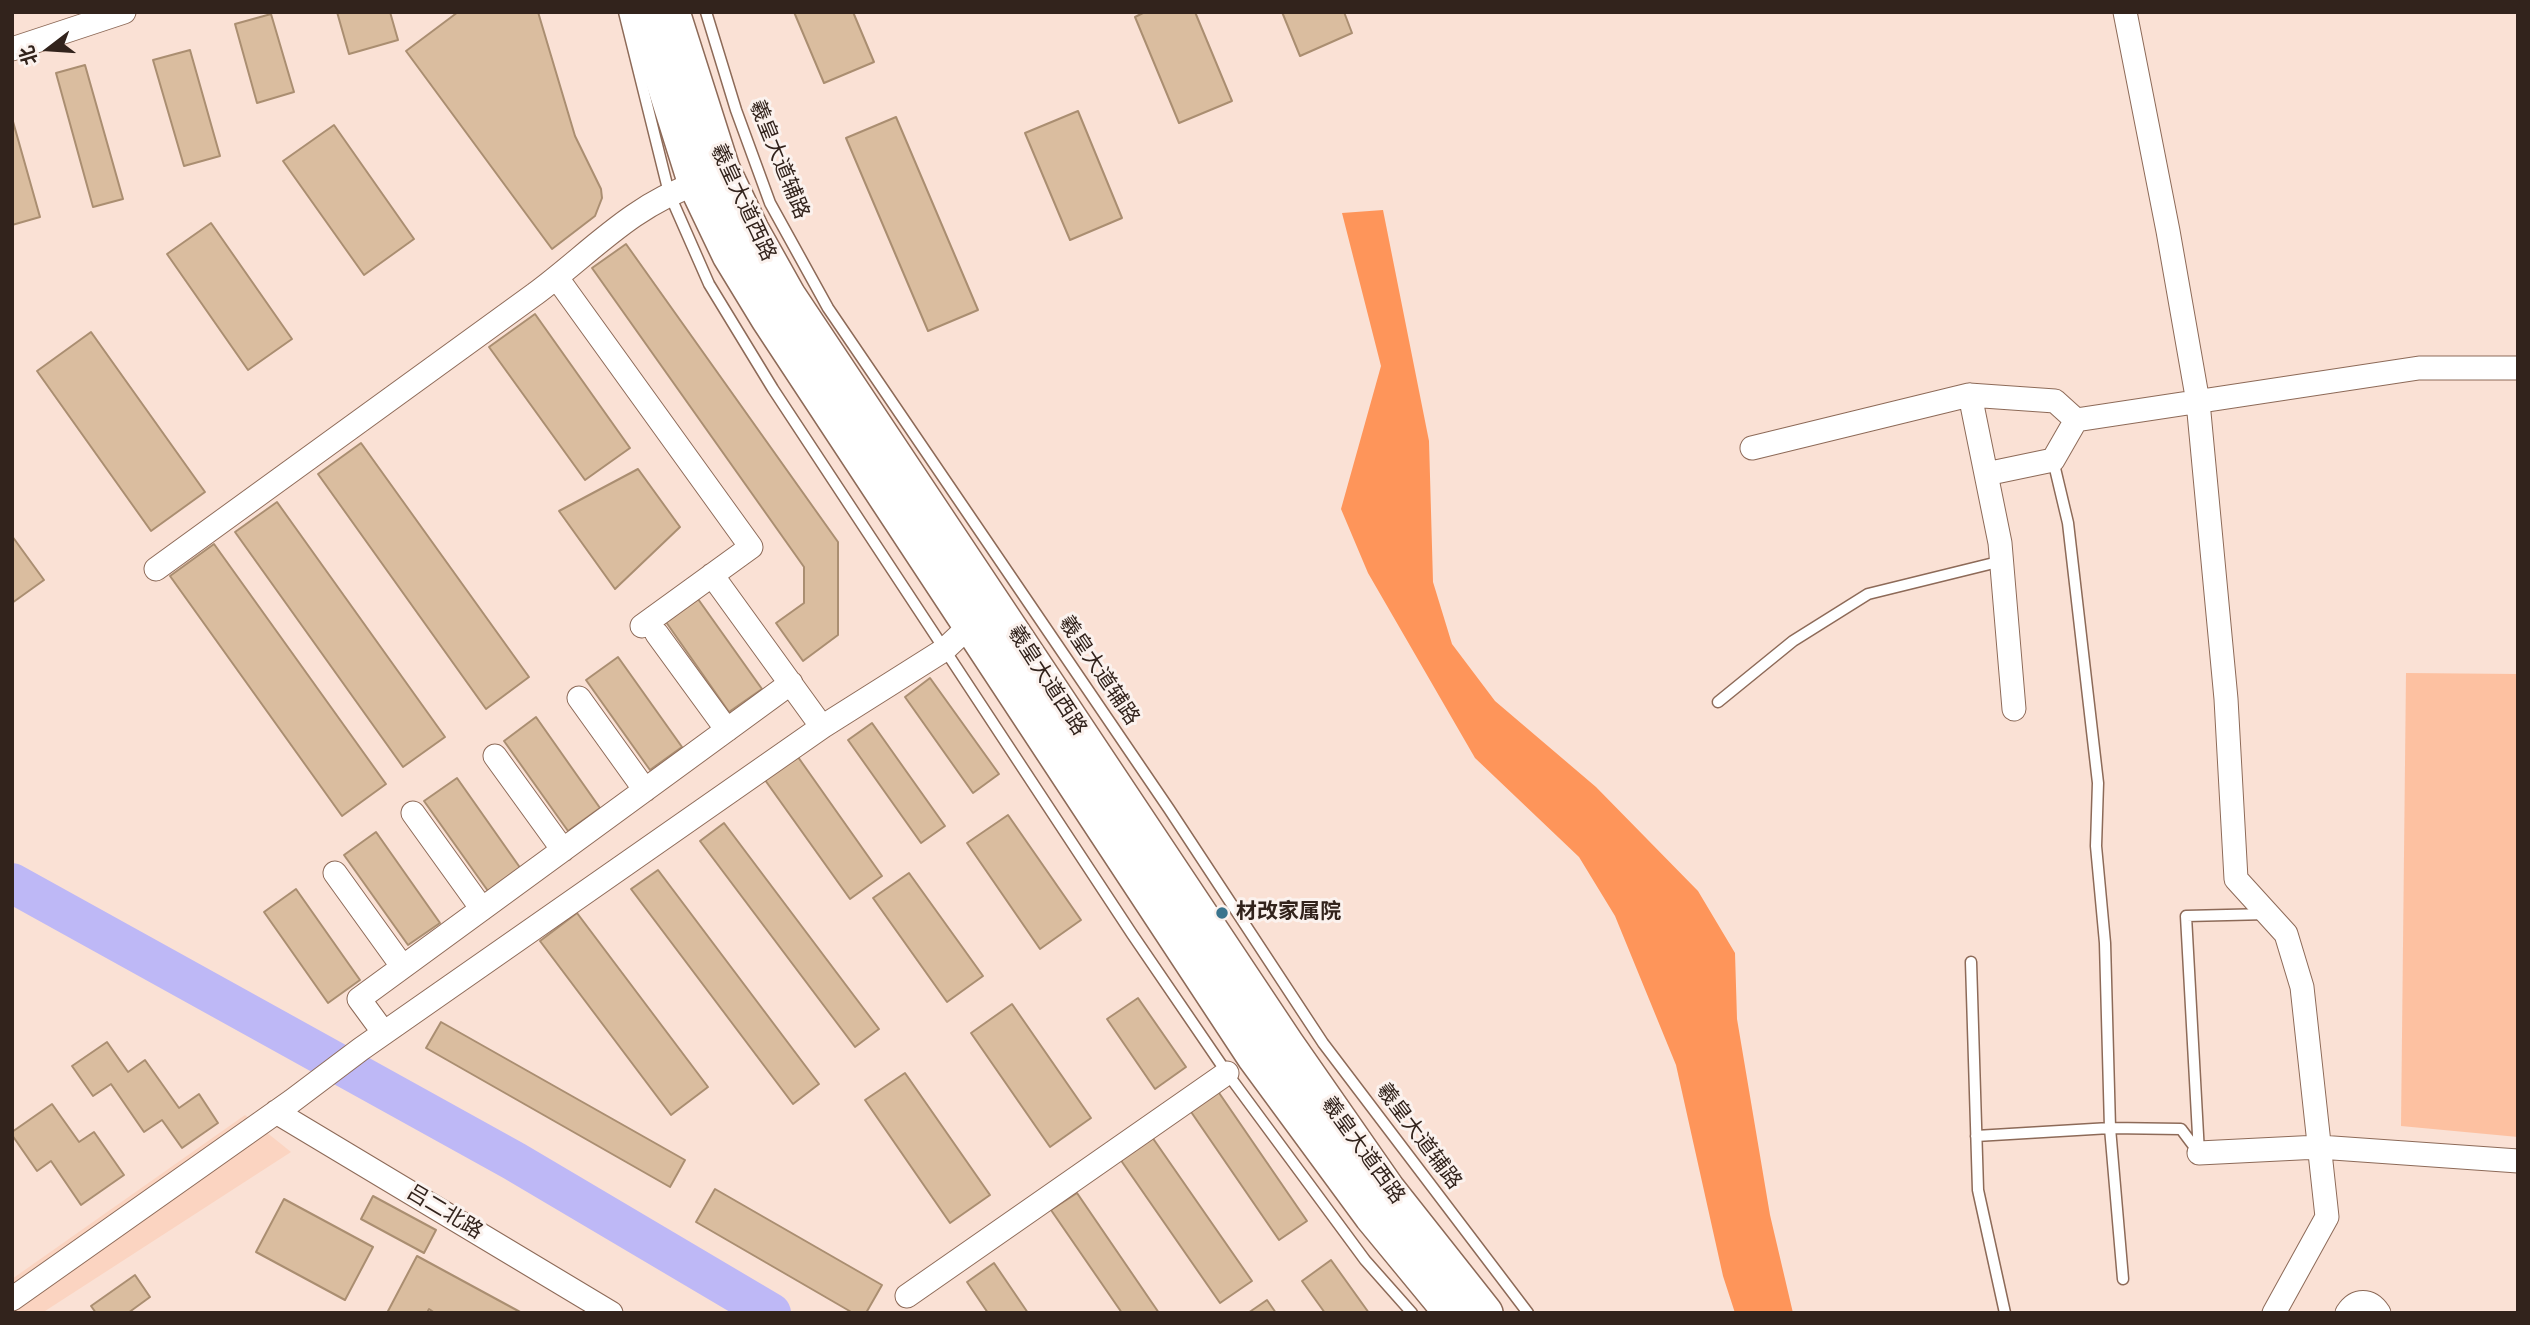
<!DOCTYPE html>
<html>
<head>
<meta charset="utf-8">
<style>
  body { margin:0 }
  #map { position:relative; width:2530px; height:1325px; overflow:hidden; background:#fae1d5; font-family:Jost,"Noto Sans SC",sans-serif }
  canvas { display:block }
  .frame { position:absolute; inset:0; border:14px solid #32231c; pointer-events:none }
  .north { position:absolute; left:14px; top:14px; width:70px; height:70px; -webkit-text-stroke:5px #fbf2ee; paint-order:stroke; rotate:253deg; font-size:19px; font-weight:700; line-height:28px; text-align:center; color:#32231c }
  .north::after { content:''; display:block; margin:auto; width:24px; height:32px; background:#32231c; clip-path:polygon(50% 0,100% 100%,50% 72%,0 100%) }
</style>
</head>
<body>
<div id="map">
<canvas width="2530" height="1325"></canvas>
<div class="frame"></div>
<div class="north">北</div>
</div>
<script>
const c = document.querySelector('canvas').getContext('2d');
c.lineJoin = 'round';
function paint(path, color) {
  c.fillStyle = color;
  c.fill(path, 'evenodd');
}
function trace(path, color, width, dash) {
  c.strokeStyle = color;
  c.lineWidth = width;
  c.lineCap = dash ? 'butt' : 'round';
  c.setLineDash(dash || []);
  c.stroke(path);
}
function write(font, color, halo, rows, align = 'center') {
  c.font = font + ' Jost,"Noto Sans SC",sans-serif';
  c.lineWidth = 6;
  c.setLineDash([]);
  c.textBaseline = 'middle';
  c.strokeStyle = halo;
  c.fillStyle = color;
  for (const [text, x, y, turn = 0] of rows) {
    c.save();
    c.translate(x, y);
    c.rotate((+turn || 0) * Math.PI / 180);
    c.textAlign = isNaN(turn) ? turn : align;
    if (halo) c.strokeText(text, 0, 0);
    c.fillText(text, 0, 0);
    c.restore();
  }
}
paint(new Path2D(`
  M245 1115 291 1152 42 1313H12V1279Z`), '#fbd4c1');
paint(new Path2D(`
  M2406 673 2518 674V1137L2401 1126Z`), '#fdc1a1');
paint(new Path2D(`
  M1383 210 1429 441 1433 582 1452 644 1495 701 1596 787 1698 891 1735 953 1737 1019 1770 1215 1793 1313H1735L1723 1276 1676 1065 1615 916 1579 857 1475 758 1368 573 1341 509 1381 366 1342 213Z`), '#fe955a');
trace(new Path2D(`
  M12 883 514 1161 771 1313`), '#beb8f6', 40);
const building = new Path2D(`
  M337 12H390L398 40 349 54Z
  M458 12H538L575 136 601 189 602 198 595 216 552 249 406 51Z
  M794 12H853L874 62 824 83Z
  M1145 12H1195L1232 101 1179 123 1135 17Z
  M1282 12H1344L1352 33 1300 56Z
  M271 14 294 92 257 103 235 24Z
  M190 50 220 156 184 166 153 60Z
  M85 65 123 199 93 207 56 73Z
  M1078 111 1122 218 1070 240 1025 133Z
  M896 117 978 310 928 331 846 138Z
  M12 118 40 217 12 225Z
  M334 125 414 239 364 275 283 161Z
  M211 223 292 339 248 370 167 254Z
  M626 244 838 542V635L803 661 776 623 804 603V567L592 268Z
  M535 314 630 448 585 480 489 347Z
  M91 332 205 492 151 531 37 371Z
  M361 443 529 677 486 709 318 474Z
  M638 469 680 527 615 589 559 511Z
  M277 502 445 737 403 767 235 532Z
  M12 536 44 580 12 603Z
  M214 544 386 784 342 816 170 576Z
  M698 599 762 689 729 712 666 622Z
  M618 657 682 747 650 770 586 680Z
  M930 678 999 774 973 793 905 697Z
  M536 717 600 808 568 831 504 741Z
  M872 723 945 826 921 843 848 740Z
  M798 757 882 876 850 899 765 780Z
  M457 778 521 869 488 891 424 801Z
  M1008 815 1081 920 1040 949 967 843Z
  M724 823 879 1029 855 1047 700 841Z
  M376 832 440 923 408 945 344 855Z
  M658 870 819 1084 793 1104 631 889Z
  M909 873 983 976 947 1002 873 898Z
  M296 889 360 980 328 1003 264 912Z
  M577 913 708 1087 671 1115 540 941Z
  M1138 998 1186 1067 1155 1089 1107 1019Z
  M1012 1004 1091 1118 1050 1147 971 1033Z
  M441 1022 685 1160 670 1187 426 1048Z
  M107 1042 128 1072 145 1060 179 1108 199 1094 218 1123 182 1148 162 1120 144 1132 111 1084 93 1096 72 1066Z
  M905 1073 990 1195 950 1223 865 1100Z
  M1215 1087 1307 1221 1279 1240 1187 1106Z
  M52 1104 79 1142 94 1132 124 1175 81 1205 51 1161 37 1171 12 1135V1132Z
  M1152 1137 1252 1281 1220 1303 1120 1159Z
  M715 1189 882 1285 866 1313H853L696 1222Z
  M1077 1193 1159 1313H1122L1051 1210Z
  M373 1196 436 1230 424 1253 361 1219Z
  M284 1199 373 1247 345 1300 256 1252Z
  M417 1256 522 1313H435L429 1309 427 1313H387Z
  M1331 1260 1369 1313H1325L1302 1281Z
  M994 1263 1028 1313H988L967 1282Z
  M135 1275 150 1297 128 1313H96L91 1306Z
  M1267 1300 1276 1313H1248Z`);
paint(building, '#dabd9f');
trace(building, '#aa8e71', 2);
const lane = new Path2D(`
  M624 12 669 193 709 284 773 389 1132 934 1227 1073 1365 1260 1412 1313
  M706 12 736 110 770 203 828 308 1169 809 1323 1043 1528 1313
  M2053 460 2068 523 2098 783 2096 846 2105 943 2110 1128 2123 1279
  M1718 702 1793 641 1868 594 2002 561
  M1971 962 1978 1190 2005 1313
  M1976 1136 2110 1128 2181 1129 2199 1153
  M2199 1153 2186 916 2268 914`);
const street = new Path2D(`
  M2125 12 2168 231 2198 402 2226 699 2236 879 2286 934 2302 987 2327 1217 2274 1313
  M12 49 124 12
  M557 278 751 547 642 626
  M1970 395 2000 543 2014 709
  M1752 448 1969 395 2055 401 2076 420 2419 368H2518
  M1986 474 2053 460 2076 420
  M156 569C283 478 409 386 535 294 588 255 632 205 696 184
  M712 575 822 727
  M657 634 727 730
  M579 698 645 790
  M495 756 563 850
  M413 813 482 909
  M335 873 402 966
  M384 1033 359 999 791 683
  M276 1112 611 1313
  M2199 1153 2319 1147 2518 1161
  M907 1296 1227 1073
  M12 1299 292 1101 361 1049 822 727 944 650 979 617
  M2347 1313C2356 1299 2370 1299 2379 1313`);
const primary = new Path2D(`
  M642 12 696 184 730 255 769 319 1255 1057 1372 1216 1452 1313
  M672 12 722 169 751 230 788 296 1286 1044 1387 1189 1485 1313`);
trace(lane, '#8d6a58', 13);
trace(street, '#8d6a58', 25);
trace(primary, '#8d6a58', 38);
trace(lane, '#fff', 10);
trace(street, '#fff', 23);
trace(primary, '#fff', 35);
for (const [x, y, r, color] of [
  [1222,913,7,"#3a748d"]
]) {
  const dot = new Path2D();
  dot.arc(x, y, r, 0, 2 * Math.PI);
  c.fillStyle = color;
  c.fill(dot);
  trace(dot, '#fbf2ee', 2.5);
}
write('21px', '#32231c', '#fbf2ee', [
  ["羲皇大道辅路",778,160,68],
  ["羲皇大道西路",742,203,65],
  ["羲皇大道辅路",1098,671,56],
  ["羲皇大道西路",1046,681,57],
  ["羲皇大道辅路",1418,1137,53],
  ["羲皇大道西路",1362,1151,54],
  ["吕二北路",444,1213,31]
]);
write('bold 21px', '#32231c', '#fbf2ee', [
  ["材改家属院",1236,913]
], 'left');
</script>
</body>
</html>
